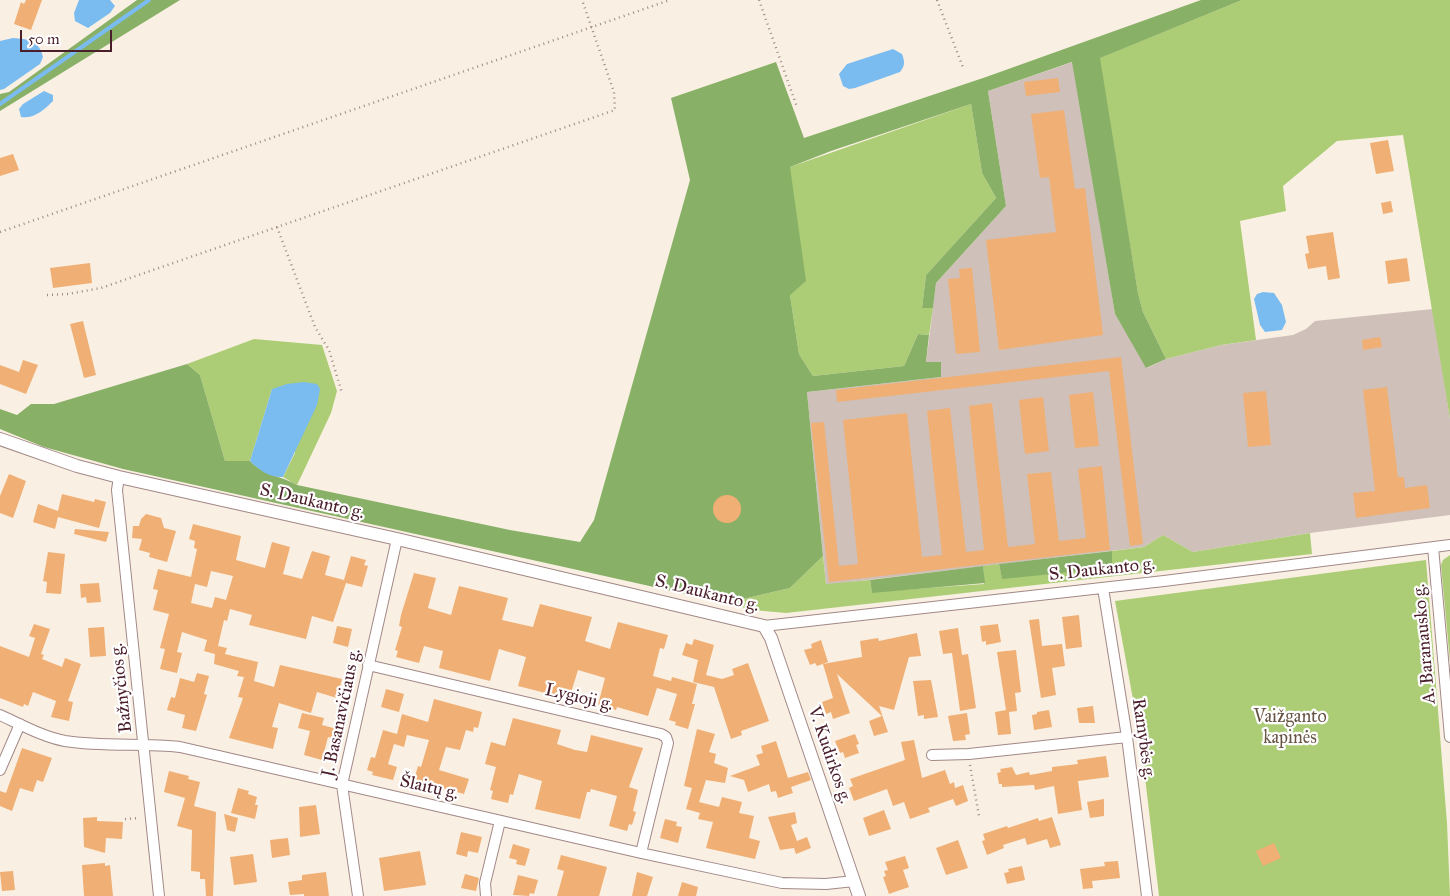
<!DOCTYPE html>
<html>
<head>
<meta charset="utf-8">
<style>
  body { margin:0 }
  #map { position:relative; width:1450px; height:896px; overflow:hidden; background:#f9f0e3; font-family:"IM FELL Great Primer",serif }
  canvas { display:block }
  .scale { position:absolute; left:20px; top:30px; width:92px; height:22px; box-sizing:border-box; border:2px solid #4a1f2b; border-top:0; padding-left:6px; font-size:15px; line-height:18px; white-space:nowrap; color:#4a1f2b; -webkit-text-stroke:4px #fff; paint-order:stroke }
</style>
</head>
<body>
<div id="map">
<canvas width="1450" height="896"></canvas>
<div class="scale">50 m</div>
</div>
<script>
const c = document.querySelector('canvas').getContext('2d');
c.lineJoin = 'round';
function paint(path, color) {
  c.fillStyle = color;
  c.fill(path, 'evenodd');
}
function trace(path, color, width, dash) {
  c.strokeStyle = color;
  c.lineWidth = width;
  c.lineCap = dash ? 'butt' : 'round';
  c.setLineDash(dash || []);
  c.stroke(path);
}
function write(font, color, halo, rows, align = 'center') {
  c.font = font + ' "IM FELL Great Primer",serif';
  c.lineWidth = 4.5;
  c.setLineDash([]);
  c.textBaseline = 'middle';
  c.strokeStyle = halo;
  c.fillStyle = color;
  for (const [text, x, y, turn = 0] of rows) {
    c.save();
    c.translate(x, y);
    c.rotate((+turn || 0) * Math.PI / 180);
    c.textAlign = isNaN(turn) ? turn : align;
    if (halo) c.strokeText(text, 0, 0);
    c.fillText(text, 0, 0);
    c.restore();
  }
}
paint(new Path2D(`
  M1073 62 1115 314 1147 368 1166 359 1221 345 1293 335 1306 329 1315 321 1433 309 1450 419V515L1310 533 1193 552 1163 535 1144 547 826 585 807 392 941 377 926 363 936 283 1006 206 988 91Z`), '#cfc0ba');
paint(new Path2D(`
  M1242 0H1450V419L1403 135 1337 141 1283 186 1286 211 1240 221 1256 340 1221 345 1166 359 1143 312 1138 293 1099 58Z
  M971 104 982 173 996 198 926 275 922 308H933L929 335 918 334 904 366 813 376 799 354 790 295V167Z
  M254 339 322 345 337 391 331 413 297 485 283 477 295 453 272 389 250 461H225L200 375 187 364Z
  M1310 533 1312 554 786 613 753 610 726 603 790 588 823 556 826 584 870 580 872 592 984 584 983 566 999 564 1002 578 1112 568V551L1144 547 1163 535 1193 552Z
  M1450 555V662L1441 565 1443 560Z
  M1426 560 1447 823 1450 896H1159L1141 743 1115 601Z`), '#accd76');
paint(new Path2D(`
  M137 0H180L0 111V94L9 92Z
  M1201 0H1242L1100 58 1138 293 1143 312 1166 359 1146 368 1115 314 1072 62 988 91 1006 206 936 283 933 308H922L926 275 996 198 982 173 971 104 831 151 790 167 806 281 790 295 799 354 813 376 904 366 918 334 929 335 926 362H941V377L807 392 823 556 790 588 726 603 123 469 44 447 0 429V409L17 415 31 404H54L187 364 200 375 225 461H250C266 477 280 475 297 485L510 530 580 542 594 520 690 180 671 98 776 62 804 138 986 77Z
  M1112 551V568L1002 579 999 564Z
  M983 566 985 583 872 593 870 580Z`), '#89b067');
paint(new Path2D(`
  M79 0H110L115 6 110 13 88 28 75 21 74 13Z
  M13 38C28 39 39 40 43 57L40 64 4 89 0 90V41Z
  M893 49 902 54C905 62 905 66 900 72L855 88 849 89 843 86 839 74 847 64Z
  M44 91 53 95V101C44 110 34 119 21 117L19 109 23 104Z
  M1263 292 1274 293 1282 305 1286 322 1282 330 1265 332 1260 325 1254 299 1257 294Z
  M304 382 317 384 320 389 317 405 283 477C270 478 259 470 250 461L272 389 287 384Z`), '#7bbcf0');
trace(new Path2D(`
  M0 104 149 0`), '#7bbcf0', 4);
paint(new Path2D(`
  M26 0H42L31 30 14 24 21 2 24 4Z
  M1058 78 1060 92 1026 96 1024 82Z
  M1064 110 1075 189 1085 188 1103 335 999 350 986 240 1056 232 1049 177 1040 178 1031 114Z
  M1388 140 1394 171 1376 174 1370 143Z
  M13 154 19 170 0 176V158Z
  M1391 201 1393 212 1383 214 1381 203Z
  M1333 232 1340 278 1328 280 1326 266 1308 269 1305 254 1309 253 1306 236Z
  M1407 258 1410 281 1388 284 1385 261Z
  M90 263 92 283 53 288 50 268Z
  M972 268 980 352 956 354 948 279 960 278 959 269Z
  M83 321 96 375 84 378 70 324Z
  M1380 337 1382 347 1363 350 1362 340Z
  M1121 357 1143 544 1130 546 1109 371 837 402 836 390Z
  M23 360 38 365 26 394 0 384V365L19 372Z
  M1387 387 1398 477H1404L1405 488 1427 485 1430 508 1356 518 1353 493 1375 491 1363 390Z
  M1266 391 1271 445 1248 447 1243 393Z
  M1093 392 1099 446 1075 448 1069 395Z
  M1043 397 1049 451 1025 454 1019 400Z
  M992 403 1008 547 1035 544 1027 474 1051 472 1059 541 1086 538 1078 469 1102 466 1110 550 829 582 811 423 824 422 839 566 858 564 843 420 907 413 922 557 942 555 927 411 950 408 966 552 984 550 969 406Z
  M9 474 26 481 13 518 0 513V496Z
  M62 494 94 502 95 499 106 502 99 528 58 517 55 529 33 522 38 504 58 511Z
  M713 509a14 14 0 1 1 28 0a14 14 0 1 1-28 0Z
  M146 514 161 518 164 528 176 531 167 562 149 557 150 553 139 550 142 539 132 538 133 526H139L141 519Z
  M193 524 241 536 236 560 265 568 272 542 290 547 283 574 302 579 312 551 330 556 325 575 344 580 351 556 366 560 364 565 368 566 362 587 346 583 333 622 312 616 306 639 249 625 252 615 230 609 227 621 224 620 218 646 227 648 225 654 258 662 254 681 274 687 280 665 342 679 337 698 317 692 311 713 279 703 272 727 278 728 273 749 229 738 243 698 238 697 244 677 237 676 239 671 214 664 215 654 204 651 207 640 182 632 177 652 182 653 177 673 160 669 165 649 160 648 169 614 153 610 158 590 153 589 158 569 191 577 197 549 194 548 195 541 189 539ZM211 571 233 576 226 600 215 597 212 608 191 603 195 584 207 587Z
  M75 529 109 532 106 542 74 534Z
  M48 552 65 554 61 594 46 593 47 582 43 581Z
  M414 573 436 578 428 608 451 615 459 586 508 598 502 620 533 627 540 604 592 617 585 641 610 649 618 622 668 635 664 649 660 648 653 676 671 681 672 677 697 684 692 704H695L688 729 675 725 676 722 669 720 677 694 657 688 648 716 617 707 616 710 598 705 605 678 578 670 569 699 518 686 526 657 499 649 490 681 439 668 443 651 424 646 419 663 396 657 398 651 395 650 402 627 399 626 401 615Z
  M99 583 101 602 87 603 86 597 81 598 80 584Z
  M1079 615 1082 647 1066 649 1062 617Z
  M1039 619 1042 646 1062 644 1065 666 1052 668 1056 695 1041 698 1029 620Z
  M34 624 50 629 41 654 44 655 42 659 62 667 65 658 81 664 68 701 73 702 69 721 51 717 56 701 33 692 28 706 24 704 23 707 0 698V646L29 657 35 638 29 636Z
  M998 624 1001 642 986 645V641L982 642 980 626Z
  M337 626 352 629 348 647 333 643Z
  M104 627 106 656 90 657 88 628Z
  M958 628 962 655 968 654 976 708 960 711 952 653 943 654 939 631Z
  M917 633 921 656 909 657 894 710 879 706 888 732 874 736 869 721 882 716 837 674 850 713 833 719 831 712 826 714 822 702 833 698 823 664 862 657 860 641 878 638 879 641Z
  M694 639 714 645 706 675 722 679 734 675 732 669 748 663 769 721 741 731 742 735 731 739 714 687 693 682 698 660 682 655 686 643 692 645Z
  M821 640 828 662 817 666 815 663 810 665 804 650 812 648 811 644Z
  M1016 650 1021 692 1015 693 1017 711 1009 712 1011 734 998 735 995 712 1006 710 997 652Z
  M197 673 209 676 204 694 207 695 196 731 182 728 185 715 167 710 171 697 175 698 180 678 194 682Z
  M931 680 938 717 924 719V715L918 716 913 681Z
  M386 689 404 694 399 712 381 707Z
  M434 699 482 712 478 728 474 727 473 732 466 730 460 750 446 747 439 770 469 779 464 794 414 780 418 766 421 767 429 740 407 735 404 747 394 744 388 764 397 767 393 780 372 775 373 772 367 770 371 757 375 758 383 730 397 734 402 714 428 722Z
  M1093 706 1095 723H1079L1077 708Z
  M1049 710 1052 727 1034 730 1032 715 1037 714V712Z
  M302 713 324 718 322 725 337 729 334 739 328 737 322 760 304 755 310 731 298 728Z
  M967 713 970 734 965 735 966 740 953 741 948 716Z
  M513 718 561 730 557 744 575 750 587 752 591 735 643 748 629 787 638 790 633 811 636 812 632 825 629 824 627 831 609 826 617 796 591 789 590 792H587L580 819 535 809 542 781 519 774 513 795 510 794 508 803 491 799 493 791 490 790 496 767 485 764 491 742 505 746Z
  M697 729 715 734 709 752 716 754 714 763 728 768 725 783 706 780 699 802 719 807 722 797 742 802 739 813 754 816 749 838 760 841 755 859 706 848 713 822 698 819 700 813 686 809 692 788 684 786Z
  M855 734 859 744 856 745 859 753 845 758 843 752 840 753 835 741Z
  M914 740 922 778 945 770 950 784 954 782 955 788 963 785 968 801 956 806 953 799 928 808 930 812 910 819 904 802 893 806 887 789 854 801 849 788 853 786 850 779 905 760 901 742Z
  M776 741 788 778 808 772 811 780 791 787 793 793 778 798 776 791 771 792 769 784 748 792 744 780 730 776 760 765 756 755 763 753 761 746Z
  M22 748 52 758 43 782 37 780 33 792 20 788 12 811 0 806V791L6 793Z
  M1106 756 1109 777 1078 781 1082 810 1058 814 1054 786 1035 790 1034 785 1002 787V784H999L997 773 1001 772 1000 769 1012 767 1016 775 1029 772 1030 775 1052 771V767L1078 764 1077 760Z
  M169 771 189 776 188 779 200 782 194 806 216 812 213 896H206L205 879H200V872L191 871 192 830 177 826 185 798 164 792Z
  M238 788 249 791 248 794 257 797 255 805H258L255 819 231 813Z
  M1104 799V816L1090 818 1087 802Z
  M316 805 320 834 300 837 299 807Z
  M884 810 891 829 869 836 863 818Z
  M795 812 797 823 791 825 797 841 807 837 811 848 796 854 794 848 780 850 768 817Z
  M224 814 238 818 235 832 227 830Z
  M97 817V821L123 822 122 839 106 838 105 853 84 847 83 818Z
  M1052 817 1061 845 1050 848 1047 839 1027 845 1025 838 1003 845 1004 848 987 855 982 841 985 840 983 834 1007 826 1008 828 1038 818 1039 821Z
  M665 819 677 822 676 826 682 827 678 843 660 838Z
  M461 832 482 837 478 853 468 851 467 857 456 854Z
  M288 838 290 855 272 858 270 840Z
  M958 840 968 868 946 875 936 848Z
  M1274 843 1281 858 1263 866 1256 851Z
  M513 844 530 849 525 866 516 864 517 860 509 858Z
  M420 851 426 885 384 891 379 858Z
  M253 854 257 882 234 885 230 857Z
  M561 855 607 867 599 896H557L564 871 557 869Z
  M905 856 909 868 903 870 909 887 889 894 883 877 886 876 884 871 888 870 885 862Z
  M1118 861 1120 878 1092 881 1093 888 1083 889 1080 869 1105 866 1104 862Z
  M105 863V866L110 865 113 896H84L82 865Z
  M1022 866 1025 880 1007 884 1004 873 1009 872 1008 869Z
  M13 871 15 890 2 891 0 872Z
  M326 872 329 896H304V894L290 895 288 882 302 880V875Z
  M637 872 653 877 647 896H632Z
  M465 874 479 878 476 891 461 888Z
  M518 875 538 880 534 894 530 893 529 896 513 895Z
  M682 882 698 887 696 896H678Z`), '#f0af74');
const minor = new Path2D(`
  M119 477 117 490 159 896
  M1433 547 1450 737
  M1103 588 1127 737 1147 896
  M764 626 1164 581 1450 545
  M368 665 661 734 666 737 668 743 641 853
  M0 715C20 724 43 737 65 741 103 747 142 743 180 747L641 853 782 883 826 884 854 881
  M932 755 969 754 1127 737
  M0 770 20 724
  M358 896 342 785 397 539
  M486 896 485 883 500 821`);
const tertiary = new Path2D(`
  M0 439 77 466 119 477 397 539 764 626 771 638 859 896`);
trace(minor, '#a28887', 12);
trace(tertiary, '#a28887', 14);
trace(new Path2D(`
  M759 0 797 107
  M937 0 964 70
  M277 227 315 327 329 350 342 393
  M0 232 670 0
  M47 295 68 294 101 288 615 110 614 92 582 0
  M970 765 979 816
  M125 819 140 818`), '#a28887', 2.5, [1, 4]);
trace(minor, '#fff', 10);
trace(tertiary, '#fff', 12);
write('18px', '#4a1f2b', '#fff', [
  ["S. Daukanto g.",312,502,13],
  ["S. Daukanto g.",1102,570,-6],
  ["S. Daukanto g.",707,594,14],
  ["A. Baranausko g.",1425,644,-95],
  ["Bažnyčios g.",122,688,-96],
  ["Lygioji g.",579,698,13],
  ["J. Basanavičiaus g.",342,713,-78],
  ["Ramybės g.",1143,739,82],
  ["V. Kudirkos g.",829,755,71],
  ["Šlaitų g.",429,788,13]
]);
write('18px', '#675342', '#fff', [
  ["Vaižganto",1290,718],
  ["kapinės",1290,739]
]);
</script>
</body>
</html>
